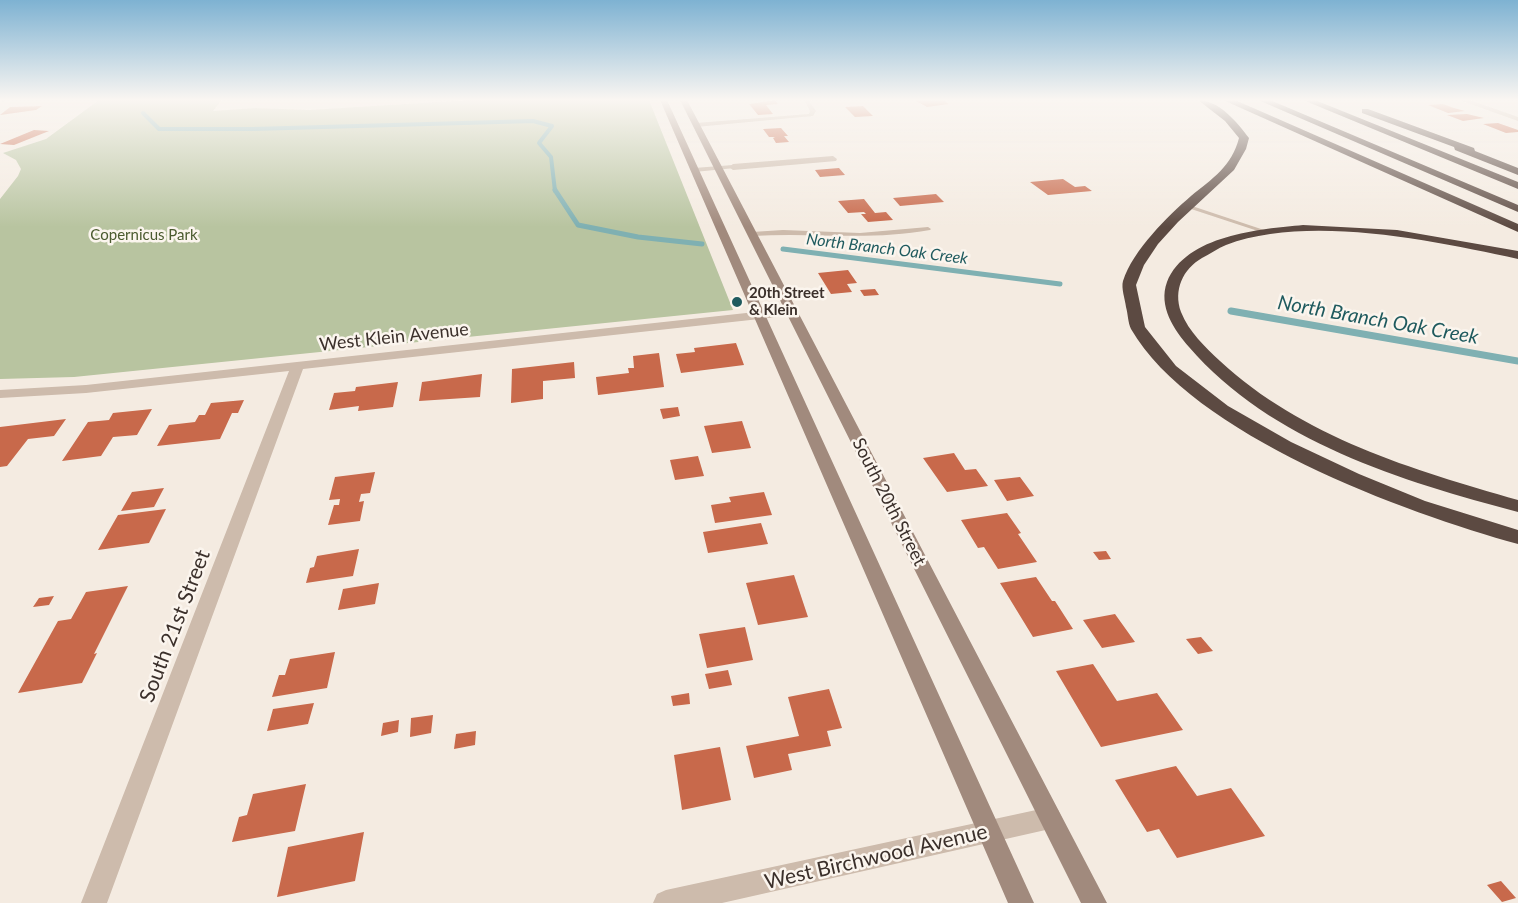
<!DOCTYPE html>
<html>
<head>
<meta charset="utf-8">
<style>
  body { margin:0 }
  canvas { display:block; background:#f4ebe1 }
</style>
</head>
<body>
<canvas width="1518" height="903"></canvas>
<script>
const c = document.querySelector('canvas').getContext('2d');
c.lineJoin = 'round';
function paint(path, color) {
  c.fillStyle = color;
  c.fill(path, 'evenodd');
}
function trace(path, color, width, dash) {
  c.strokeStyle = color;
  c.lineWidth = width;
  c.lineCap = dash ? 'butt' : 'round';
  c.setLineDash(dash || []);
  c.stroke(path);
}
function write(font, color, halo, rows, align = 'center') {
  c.font = font + ' Lato,sans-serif';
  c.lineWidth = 5;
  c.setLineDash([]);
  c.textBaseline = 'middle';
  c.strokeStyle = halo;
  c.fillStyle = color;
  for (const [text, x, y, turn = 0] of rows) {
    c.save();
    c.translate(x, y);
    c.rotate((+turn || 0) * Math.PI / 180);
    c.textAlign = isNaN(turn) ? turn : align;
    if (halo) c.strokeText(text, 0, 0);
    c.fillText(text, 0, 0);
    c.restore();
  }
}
paint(new Path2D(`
  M99 100H222L213 111 255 108 309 110 469 100H649L733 310 74 377 0 379V199L18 176 21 169 16 160 3 153 46 139Z`), '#b8c4a0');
trace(new Path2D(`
  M143 113 159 129H253L533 121 552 126 539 143 551 157 555 191`), '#7fb0b2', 4);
trace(new Path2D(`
  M555 190 578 225 638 237 702 244
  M783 249 1060 284`), '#7fb0b2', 5);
trace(new Path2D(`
  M1231 311 1518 361`), '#7fb0b2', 7);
paint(new Path2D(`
  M775 100 778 104 766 105 773 114 758 115 749 104Z
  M914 100H943L949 104 927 107Z
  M1443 104 1454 108 1465 111 1448 113 1428 105Z
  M42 106 36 110 0 115 10 107Z
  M863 106 873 116 855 117 845 107Z
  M1467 114 1484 118 1463 121 1447 115Z
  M1498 123 1518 130V132L1506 133 1483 124Z
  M781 128 788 136H784L789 142 776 143 773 138 775 137H769L763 129Z
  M34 130 49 131 14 145 0 144Z
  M839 168 845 175 820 177 815 170Z
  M1063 179 1075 187 1085 186 1092 191 1048 195 1030 182Z
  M936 194 944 202 900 206 893 198Z
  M864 199 875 213 886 212 893 220 868 222 861 214H866L864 212 848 213 838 201Z
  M848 270 857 283 847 284 852 292 831 294 818 273Z
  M875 289 879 295 864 296 860 290Z
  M736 343 744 365 681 373 676 354 695 352 694 348Z
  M659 353 664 387 598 395 596 377 629 373 628 368H634L633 356Z
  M574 362 575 378 543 381V399L511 403 512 369Z
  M482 374 480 397 419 401 422 382Z
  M398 382 393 407 358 411 359 406 329 410 334 393 355 391 356 387Z
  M244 400 238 413H232L220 439 157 446 169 425 195 422 199 415H205L211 403Z
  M678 407 680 416 663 419 660 409Z
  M152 409 137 435 113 437 101 456 62 461 88 422 109 420 113 413Z
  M66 419 54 436 28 439 7 466 0 467V427Z
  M742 421 751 448 712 453 704 426Z
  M954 453 965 470 976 469 988 486 947 492 923 458Z
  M698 456 704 476 675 480 670 460Z
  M375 472 370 493 361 494 359 502 364 501 360 521 328 525 334 505H339L340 499 329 500 335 477Z
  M1020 477 1034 496 1007 501 994 480Z
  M164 488 154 507 121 511 132 492Z
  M764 492 772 515 715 523 711 505 731 502 729 497Z
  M166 509 149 543 98 550 118 515Z
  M1007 513 1021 533 1018 534 1037 562 998 569 984 547 978 548 961 520Z
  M761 523 768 544 708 553 703 532Z
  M359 549 353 576 306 583 310 568 314 567 317 556Z
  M1106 551 1111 559 1099 560 1093 552Z
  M794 575 808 617 758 625 746 583Z
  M1036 577 1052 601H1055L1073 629 1033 637 1000 583Z
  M379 583 375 604 338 610 343 589Z
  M128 586 94 654 97 653 82 683 18 693 58 621 71 619 86 592Z
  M54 596 49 605 33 607 39 598Z
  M1115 614 1135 642 1102 648 1083 620Z
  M745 627 753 660 707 668 699 634Z
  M1201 637 1213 651 1198 654 1186 639Z
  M335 652 327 688 272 697 279 675H285L290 659Z
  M1093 664 1117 701 1157 693 1183 730 1101 747 1056 671Z
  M728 670 732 685 709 689 705 674Z
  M829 689 842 728 827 731 831 746 788 754 792 770 754 778 746 746 799 736 788 697Z
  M689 693 690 704 673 706 671 696Z
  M314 703 308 724 267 731 273 709Z
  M433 715 431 733 410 737 411 718Z
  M399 720 398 732 381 736 383 723Z
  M476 731 475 745 454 749 456 734Z
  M720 747 731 800 682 810 674 755Z
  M1176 766 1197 796 1231 788 1265 836 1177 858 1159 829 1147 832 1115 780Z
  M306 784 295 831 232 842 239 817 247 815 253 794Z
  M364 832 355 881 277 897 288 847Z
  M1501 881 1516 898 1502 902 1487 885Z`), '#c8694b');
paint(new Path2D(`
  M806 100H812L810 102 816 111 813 116 696 127 693 125 696 123 809 114 810 111 805 102Z
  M733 165 735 166V168L694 172 691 170 694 168Z
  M1185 205H1189L1270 232 1264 233 1185 207Z
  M928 227 931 229 930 230C871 241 812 232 752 236L748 234 752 232 783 230 860 233Z`), '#cdbbac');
paint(new Path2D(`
  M1459 100H1470L1518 117V121Z
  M833 156 837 159 836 161 733 170 729 167 733 164Z
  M792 308 796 309V315L303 369 107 903H81L289 371 86 393 0 398V390L86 385Z
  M1050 807 1058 810 1062 818 1058 826 1050 829 722 903H653L657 894 666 890Z`), '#cdbbac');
paint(new Path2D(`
  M0 100H6L3 102Z
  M660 100H667L1034 903H1008Z
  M680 100H687L1107 903H1081Z`), '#a18a7d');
paint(new Path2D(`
  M1198 100C1219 100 1237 122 1249 138L1246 149 1234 170 1178 222 1158 244 1144 265 1136 285 1145 327 1176 366 1228 406 1291 442 1359 474 1425 501 1518 530V544C1405 513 1192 435 1131 329 1128 323 1128 314 1126 307 1125 299 1121 288 1123 281 1133 250 1168 216 1191 196 1212 179 1232 166 1239 138L1225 121Z
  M1223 100H1235L1518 224V232Z
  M1258 100H1270L1518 205V212Z
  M1303 100H1315L1518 182V189Z
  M1362 109H1368L1474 148 1475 151 1518 168V175L1455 150 1454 147 1362 113Z
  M1303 225 1397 230 1518 251V259C1434 241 1309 214 1226 245 1218 248 1210 254 1202 258 1183 269 1173 290 1181 312 1189 332 1205 347 1220 361 1302 437 1413 470 1518 500V512C1402 481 1271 442 1189 347 1174 330 1158 306 1167 282 1186 235 1260 229 1303 225Z`), '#5c4a42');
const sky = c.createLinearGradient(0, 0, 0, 227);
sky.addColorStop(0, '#7eb2d2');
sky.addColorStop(0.44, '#faf6f2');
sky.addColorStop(1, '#faf6f200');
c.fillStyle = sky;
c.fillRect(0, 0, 1518, 227);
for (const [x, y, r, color] of [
  [737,302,6,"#1f5a5e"]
]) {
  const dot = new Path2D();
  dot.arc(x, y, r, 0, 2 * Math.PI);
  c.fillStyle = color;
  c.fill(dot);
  trace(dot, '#fbf5ee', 2);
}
write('15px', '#4a5a2e', '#fbf5ee', [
  ["Copernicus Park",144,235]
]);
write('bold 15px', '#3b302b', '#fbf5ee', [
  ["20th Street",749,293],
  ["& Klein",749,310]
], 'left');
write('italic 16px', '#1f5a5e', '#fbf5ee', [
  ["North Branch Oak Creek",887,249,7]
]);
write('18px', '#3b302b', '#fbf5ee', [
  ["West Klein Avenue",394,337,-6],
  ["South 20th Street",889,502,63]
]);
write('italic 20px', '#1f5a5e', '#fbf5ee', [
  ["North Branch Oak Creek",1378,320,10]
]);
write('21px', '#3b302b', '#fbf5ee', [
  ["South 21st Street",175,626,-69],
  ["West Birchwood Avenue",876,857,-13]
]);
</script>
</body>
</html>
